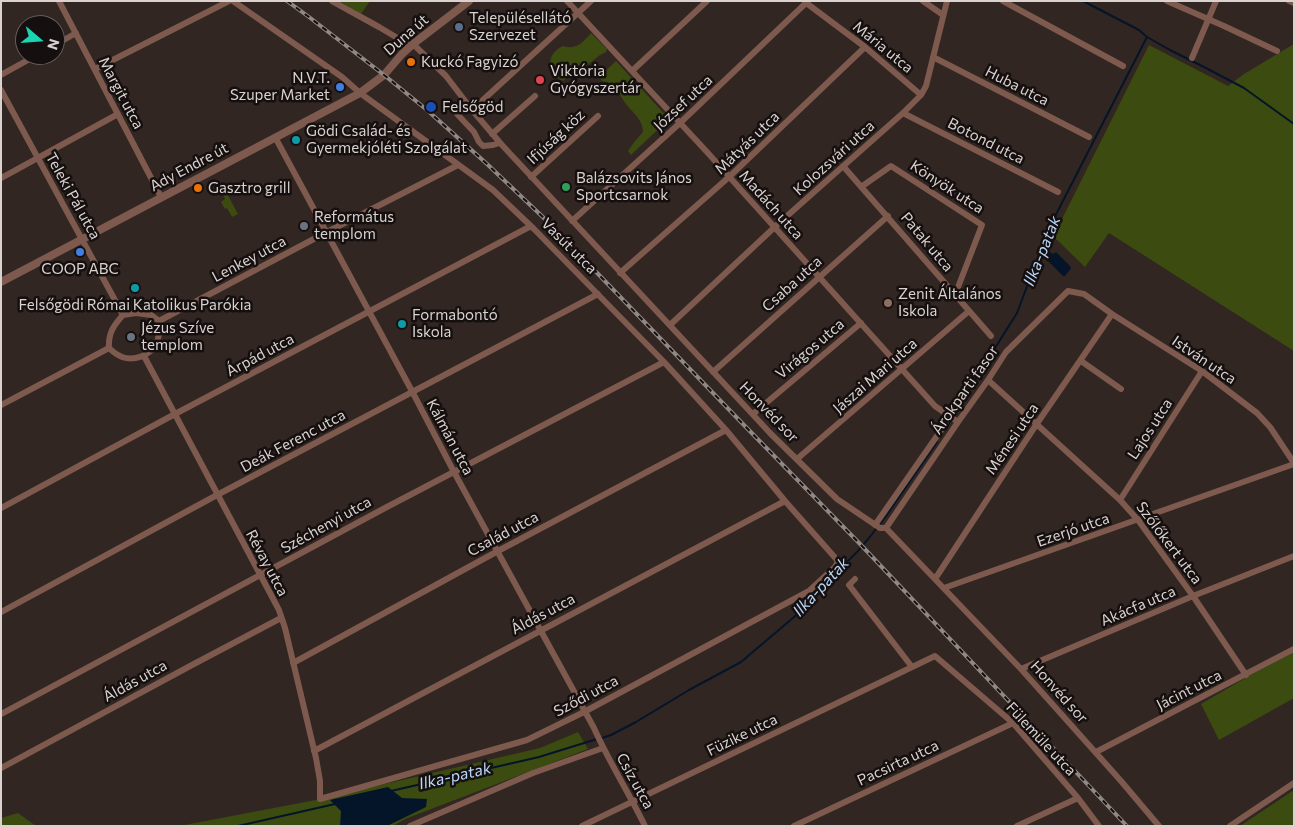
<!DOCTYPE html>
<html>
<head>
<meta charset="utf-8">
<style>
  body { margin:0 }
  #map { position:relative; width:1295px; height:827px; overflow:hidden; background:#312622; font-family:Commissioner,sans-serif }
  canvas { display:block }
  .frame { position:absolute; inset:0; border:2px solid #d9d2cf; pointer-events:none }
  .north { position:absolute; left:15px; top:15px; width:50px; height:50px; box-sizing:border-box; background:#15100f; border:1px solid #635e5c; border-radius:50%; rotate:108deg; font-size:14px; font-weight:700; line-height:20px; text-align:center; color:#d9d2cf }
  .north::after { content:''; display:block; margin:auto; width:18px; height:22px; background:#19d5b2; clip-path:polygon(50% 0,100% 100%,50% 72%,0 100%) }
</style>
</head>
<body>
<div id="map">
<canvas width="1295" height="827"></canvas>
<div class="frame"></div>
<div class="north">N</div>
</div>
<script>
const c = document.querySelector('canvas').getContext('2d');
c.lineJoin = 'round';
function paint(path, color) {
  c.fillStyle = color;
  c.fill(path, 'evenodd');
}
function trace(path, color, width, dash) {
  c.strokeStyle = color;
  c.lineWidth = width;
  c.lineCap = dash ? 'butt' : 'round';
  c.setLineDash(dash || []);
  c.stroke(path);
}
function write(font, color, halo, rows, align = 'center') {
  c.font = font + ' Commissioner,sans-serif';
  c.lineWidth = 5;
  c.setLineDash([]);
  c.textBaseline = 'middle';
  c.strokeStyle = halo;
  c.fillStyle = color;
  for (const [text, x, y, turn = 0] of rows) {
    c.save();
    c.translate(x, y);
    c.rotate((+turn || 0) * Math.PI / 180);
    c.textAlign = isNaN(turn) ? turn : align;
    if (halo) c.strokeText(text, 0, 0);
    c.fillText(text, 0, 0);
    c.restore();
  }
}
paint(new Path2D(`
  M339 1H370L361 14Z
  M591 33 607 49 606 52 600 55 581 70 574 72 563 81C547 73 545 54 563 46 577 50 582 43 591 33Z
  M1294 44V351L1109 233 1085 267 1056 239V231L1149 45 1228 86 1244 74Z
  M616 61 669 119 631 155 628 151 635 141 643 132C643 117 628 110 622 98 620 95 619 89 617 87 613 83 606 82 602 81L599 77Z
  M224 188 238 214 232 217 227 208 225 209 221 202 225 199 221 190Z
  M1294 652V698L1219 740 1201 704 1247 677Z
  M578 732 588 749 405 819 393 826H179L316 800 540 748Z
  M1294 790V826H1240Z
  M18 813 36 826H1V818Z`), '#3c4b10');
paint(new Path2D(`
  M1050 252 1053 254 1056 252 1070 266 1071 268 1065 276H1063L1046 259Z
  M388 787 402 798 427 799 426 807 387 826H340L341 811 330 800Z`), '#041529');
trace(new Path2D(`
  M1083 1 1139 30 1147 37 1170 50 1204 67 1244 88 1294 124
  M948 425 953 415 1017 313 1049 228 1147 37
  M602 738 611 735 636 722 689 690 741 662 807 606 841 568 858 551 869 538 886 516 937 442
  M391 791 539 757 597 739
  M238 826 335 804`), '#041529', 2);
trace(new Path2D(`
  M59 1 161 197
  M332 1 379 27 411 46
  M567 1 707 152 935 406 958 422
  M923 1 943 15
  M1003 1 1123 66
  M1167 1 1224 26 1277 51
  M1289 1 1294 3
  M805 2 865 47 921 95
  M413 44 446 76 472 110 502 145 770 433 837 499 880 528H886L1021 669 1121 781 1159 826
  M55 45 76 33
  M933 57 1089 137
  M1192 58 1216 1
  M95 69 229 1
  M632 71 707 1
  M1 75 37 55
  M1 90 123 315
  M464 100 458 109 457 114 474 132 479 142 483 146 493 145 499 143
  M472 110 591 1
  M903 113 1058 192
  M492 134 535 96
  M275 137 413 393 454 472 594 728C609 762 629 793 645 826
  M843 166 991 336
  M531 177 598 116
  M1 178 118 114
  M861 187 891 166 982 225 955 295
  M572 221 680 123 808 1
  M620 273 729 177 865 47
  M136 313 151 315 159 321C159 329 160 337 156 345 149 356 134 361 122 357 117 355 112 351 109 348 108 333 114 325 123 315Z
  M159 321 327 232 458 165
  M670 325 778 224 903 113 921 95 926 86 947 1
  M144 356 279 610 285 628 316 758 320 781V799L527 740 584 712 809 591 835 567 838 561 785 501 726 430 664 362 534 229 493 190 360 93 342 77 233 1
  M1081 361 1121 389
  M713 372 888 216
  M988 380 1120 500 1138 520 1193 596 1246 675
  M1 405 109 348
  M753 414 861 323
  M797 459 969 311
  M1120 500 1202 371
  M1 508 175 414 531 226
  M875 525 946 423 948 416
  M886 528 958 422 988 380 1006 352 1068 291 1084 294 1112 314 1202 371 1257 413 1270 427 1294 463
  M855 579 849 585 912 667
  M935 579 1036 425 1112 314
  M944 588 1294 464
  M1 612 217 495 598 294
  M293 663 498 551 726 430
  M1021 669 1193 596 1294 556
  M1 714 385 508 664 362
  M314 751 785 501
  M1096 752 1294 649
  M1 768 192 665 281 618
  M410 826 533 773 603 748
  M582 826 935 656 1013 723 1078 798 1099 826
  M794 826 1013 723
  M1017 826 1078 798
  M1230 826 1294 783`), '#7e594e', 6);
trace(new Path2D(`
  M1 282 360 93 384 75 402 54 413 44 469 1`), '#7e594e', 8);
const rail = new Path2D(`
  M287 1 309 17 384 75 427 110 487 164 546 220 741 422 861 545 1127 826`);
trace(rail, '#918885', 4);
trace(rail, '#15100f', 2, [5.5]);
for (const [x, y, r, color] of [
  [459,27,5,"#5c6f8a"],
  [411,62,5,"#e8710a"],
  [540,80,5,"#e0444e"],
  [340,87,5,"#3f7fe0"],
  [431,107,6,"#1a4fb4"],
  [296,140,5,"#0f9aa8"],
  [566,187,5,"#2e9e5b"],
  [198,188,5,"#e8710a"],
  [304,226,5,"#6b7280"],
  [80,252,5,"#3f7fe0"],
  [135,288,5,"#0f9aa8"],
  [888,303,5,"#8d6e63"],
  [402,324,5,"#0f9aa8"],
  [131,337,5,"#6b7280"]
]) {
  const dot = new Path2D();
  dot.arc(x, y, r, 0, 2 * Math.PI);
  c.fillStyle = color;
  c.fill(dot);
  trace(dot, '#15100f', 2);
}
write('15px', '#d9d2cf', '#15100f', [
  ["Településellátó",469,18],
  ["Szervezet",469,35],
  ["Kuckó Fagyizó",421,62],
  ["Viktória",550,71],
  ["Gyógyszertár",550,88],
  ["N.V.T.",330,78,"right"],
  ["Szuper Market",330,95,"right"],
  ["Felsőgöd",442,107],
  ["Gödi Család- és",306,131],
  ["Gyermekjóléti Szolgálat",306,148],
  ["Balázsovits János",576,178],
  ["Sportcsarnok",576,195],
  ["Gasztro grill",208,188],
  ["Református",314,217],
  ["templom",314,234],
  ["COOP ABC",80,269,"center"],
  ["Zenit Általános",898,294],
  ["Iskola",898,311],
  ["Felsőgödi Római Katolikus Parókia",135,305,"center"],
  ["Formabontó",412,315],
  ["Iskola",412,332],
  ["Jézus Szíve",141,328],
  ["templom",141,345]
], 'left');
write('15px', '#d9d2cf', '#15100f', [
  ["Duna út",406,35,-41],
  ["Mária utca",883,47,39],
  ["Huba utca",1017,86,27],
  ["Margit utca",121,93,62],
  ["József utca",683,103,-43],
  ["Ifjúság köz",556,137,-43],
  ["Botond utca",986,141,27],
  ["Mátyás utca",747,143,-44],
  ["Kolozsvári utca",834,158,-42],
  ["Ady Endre út",189,167,-28],
  ["Könyök utca",947,187,33],
  ["Teleki Pál utca",73,196,61],
  ["Madách utca",771,205,48],
  ["Patak utca",927,242,50],
  ["Vasút utca",569,246,45],
  ["Lenkey utca",249,259,-28],
  ["Csaba utca",792,284,-42],
  ["Virágos utca",810,349,-40],
  ["Árpád utca",260,355,-28],
  ["István utca",1204,360,34],
  ["Jászai Mari utca",875,376,-41],
  ["Árokparti fasor",965,390,-55],
  ["Honvéd sor",769,412,46],
  ["Lajos utca",1150,429,-57],
  ["Kálmán utca",450,437,62],
  ["Ménesi utca",1012,439,-56],
  ["Deák Ferenc utca",293,441,-28],
  ["Széchenyi utca",326,525,-29],
  ["Ezerjó utca",1073,530,-19],
  ["Család utca",503,534,-28],
  ["Szőlőkert utca",1169,543,53],
  ["Révay utca",267,563,62],
  ["Akácfa utca",1138,606,-23],
  ["Áldás utca",543,614,-28],
  ["Áldás utca",135,681,-29],
  ["Jácint utca",1189,690,-27],
  ["Honvéd sor",1059,692,48],
  ["Sződi utca",586,696,-28],
  ["Füzike utca",742,735,-26],
  ["Fülemüle utca",1041,739,47],
  ["Pacsirta utca",898,763,-25],
  ["Csíz utca",635,781,61]
]);
write('italic 16px', '#b8d7fa', '#15100f', [
  ["Ilka-patak",1042,251,-68],
  ["Ilka-patak",821,587,-47],
  ["Ilka-patak",455,776,-13]
]);
</script>
</body>
</html>
